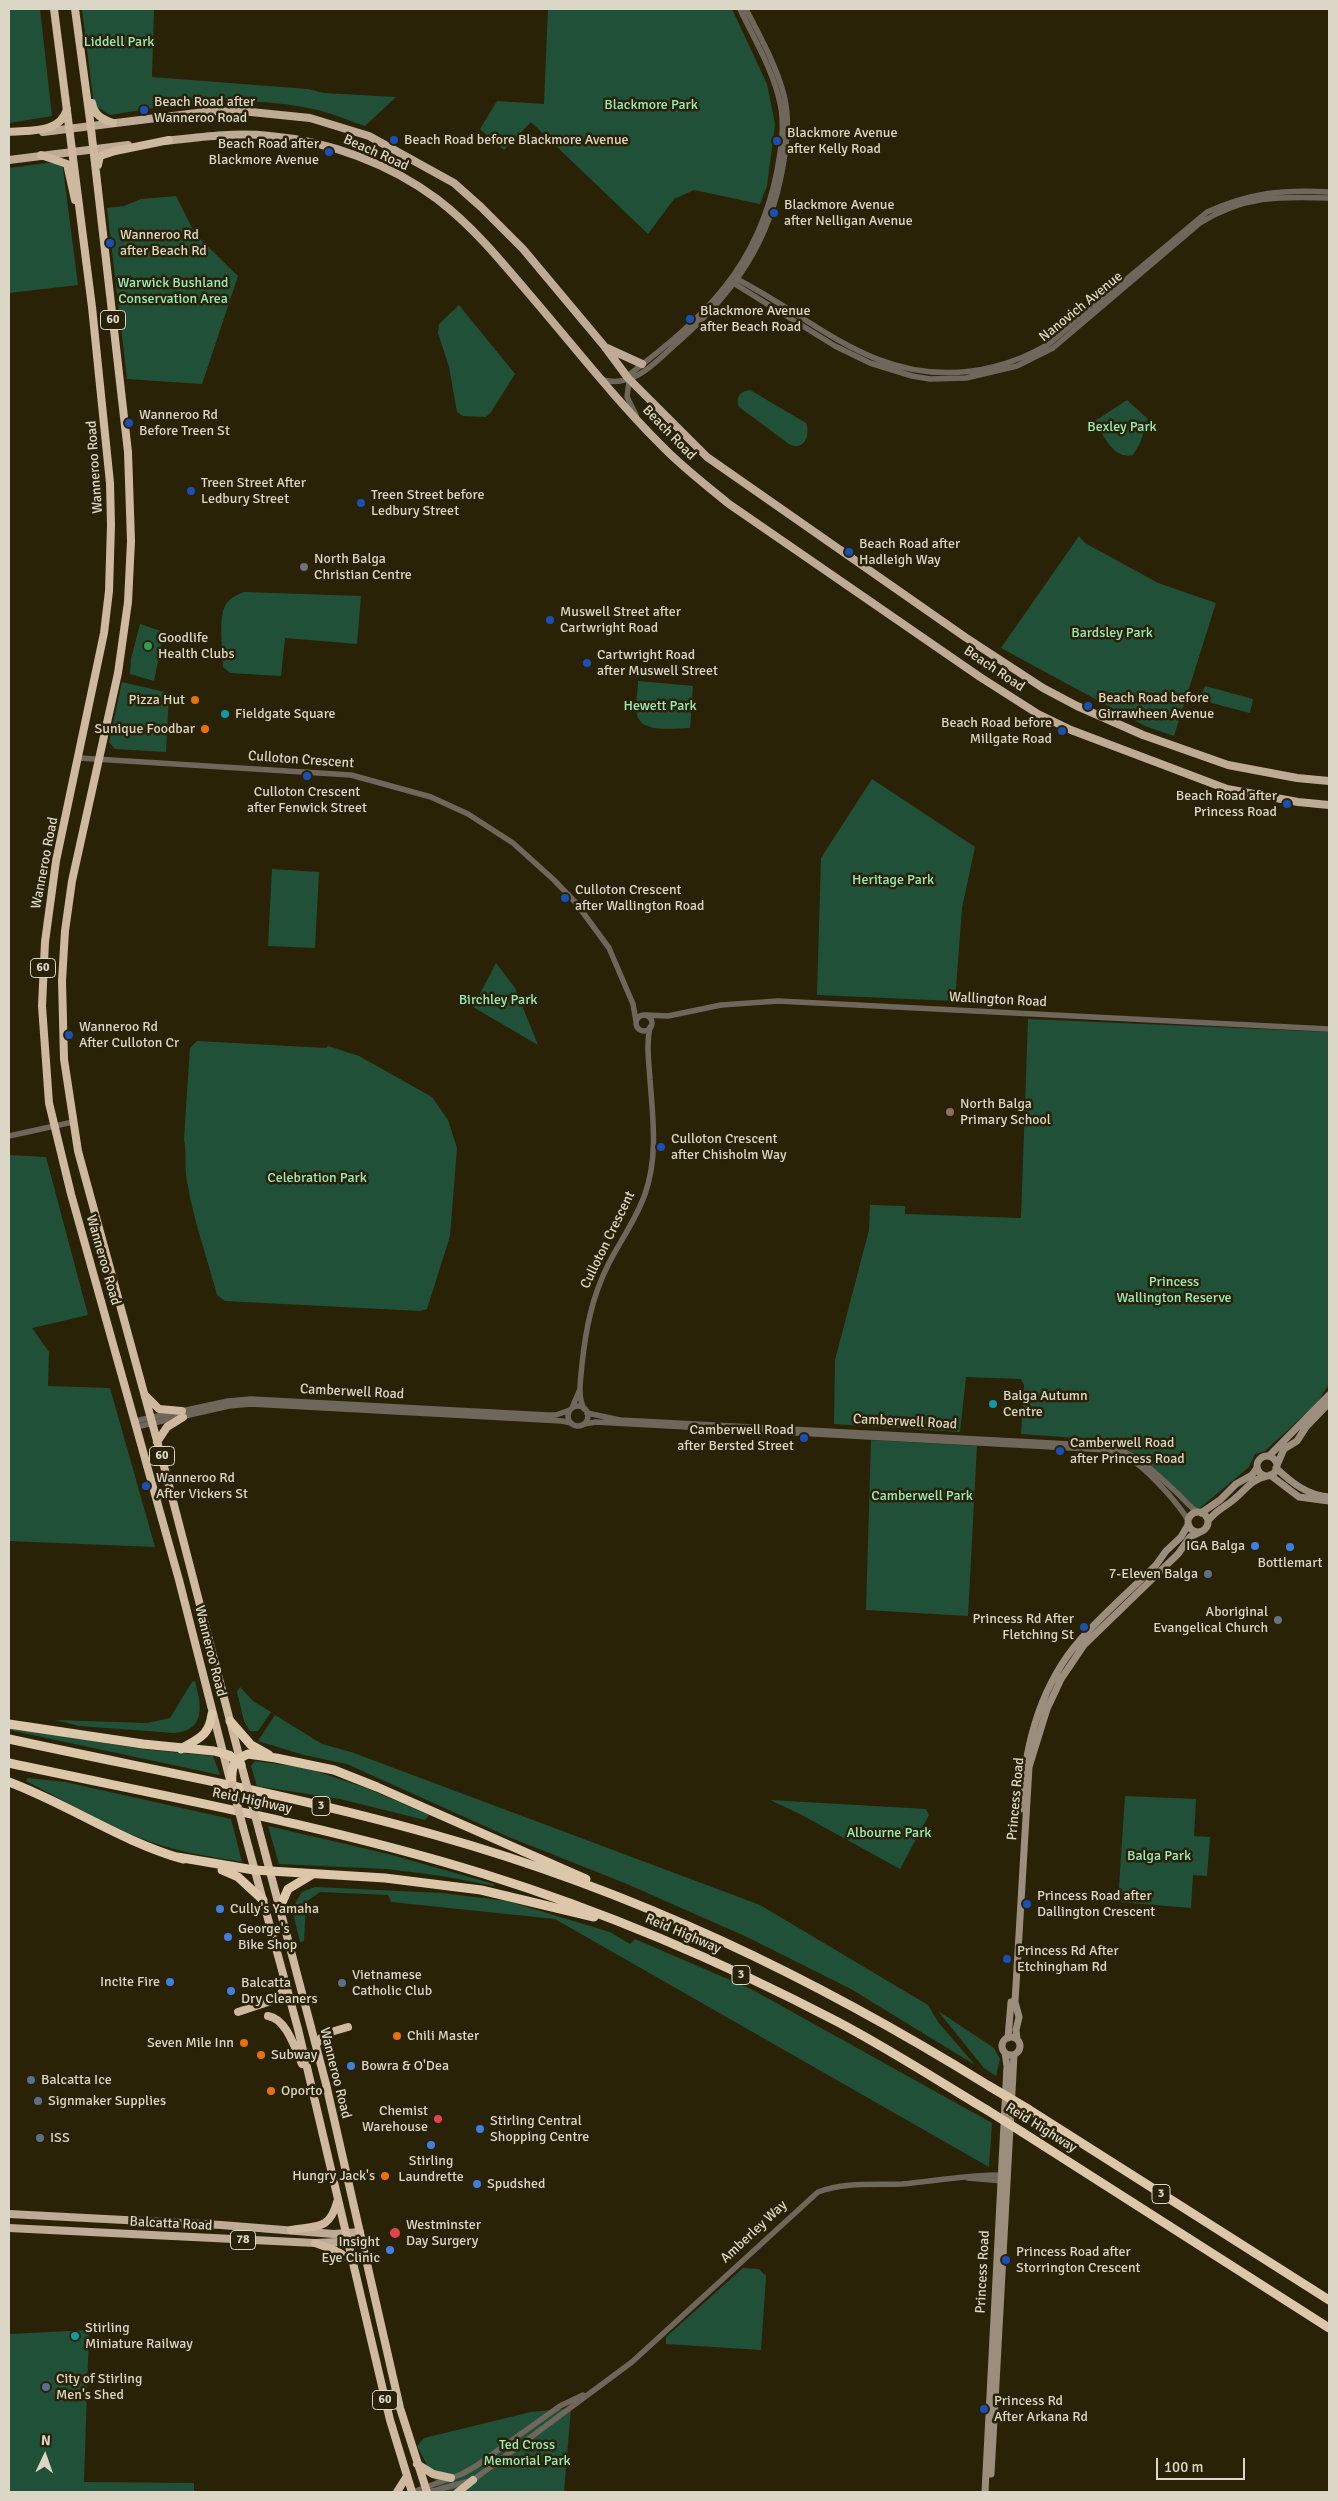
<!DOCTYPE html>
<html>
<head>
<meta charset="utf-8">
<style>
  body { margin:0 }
  #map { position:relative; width:1338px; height:2501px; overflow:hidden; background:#2a2206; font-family:Signika,sans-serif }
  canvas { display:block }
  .frame { position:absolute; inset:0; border:10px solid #dbd6c6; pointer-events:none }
  .north { position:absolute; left:20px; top:2431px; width:50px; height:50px; -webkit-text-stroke:4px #2a2206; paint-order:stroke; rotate:3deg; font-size:14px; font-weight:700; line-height:20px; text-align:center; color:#dbd6c6 }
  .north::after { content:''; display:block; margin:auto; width:18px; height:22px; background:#dbd6c6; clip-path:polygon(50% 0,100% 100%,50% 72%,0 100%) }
  .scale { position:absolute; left:1156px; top:2458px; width:89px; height:22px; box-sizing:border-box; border:2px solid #dbd6c6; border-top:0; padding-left:6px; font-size:15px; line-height:18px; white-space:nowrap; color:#dbd6c6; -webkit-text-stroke:4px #2a2206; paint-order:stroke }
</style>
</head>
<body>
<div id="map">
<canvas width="1338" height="2501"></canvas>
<div class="frame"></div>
<div class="north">N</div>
<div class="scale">100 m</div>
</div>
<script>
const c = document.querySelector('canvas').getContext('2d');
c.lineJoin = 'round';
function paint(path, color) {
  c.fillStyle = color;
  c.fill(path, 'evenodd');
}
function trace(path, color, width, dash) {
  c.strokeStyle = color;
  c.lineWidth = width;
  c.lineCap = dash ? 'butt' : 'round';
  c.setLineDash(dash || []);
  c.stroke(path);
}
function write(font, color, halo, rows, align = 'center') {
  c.font = font + ' Signika,sans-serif';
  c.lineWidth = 5;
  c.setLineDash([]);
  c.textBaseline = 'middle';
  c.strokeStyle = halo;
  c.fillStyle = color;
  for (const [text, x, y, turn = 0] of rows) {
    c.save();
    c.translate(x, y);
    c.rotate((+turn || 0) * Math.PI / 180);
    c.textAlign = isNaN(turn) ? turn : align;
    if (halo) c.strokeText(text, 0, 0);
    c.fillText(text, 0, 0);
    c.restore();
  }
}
paint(new Path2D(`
  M9 9H40L52 116 9 123Z
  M82 9H154L152 77 308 89 324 93 396 97 365 126C350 121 334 114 318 110 251 94 177 103 110 115L94 105Z
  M548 9H732L767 84 775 124 767 186 760 204 694 190 674 199 648 234 531 122 504 150 480 129 497 101 544 104Z
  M62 161 78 285 9 293V168Z
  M176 196 195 234 238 276 202 384 127 379 107 208 124 206 141 199Z
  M459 305 515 374 491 412 486 417 463 416 457 412 449 367 438 333 439 324Z
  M750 390 806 423C811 435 804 452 789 444L739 407C735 398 740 391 750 390Z
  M1127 400 1148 419 1140 443 1133 455C1113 460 1103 434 1095 421Z
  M1079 536 1085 543 1158 583 1216 603 1174 736 1145 726 1001 648Z
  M244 592 361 596 357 644 285 638 281 676 230 673 223 667C223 652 218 619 225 606 229 598 237 595 244 592Z
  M140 624 164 632 154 681 130 674 131 659Z
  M638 681 693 686 690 728C675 728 640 734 637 714 635 704 638 691 638 681Z
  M122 682 169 693 166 752 115 749 109 742Z
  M1205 686 1253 699 1250 713 1204 701 1202 693Z
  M872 779 975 847 962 908 955 1001 817 995 821 858Z
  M272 869 319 872 315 948 268 946Z
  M496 963 515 988 538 1045 473 1007Z
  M1028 1019 1329 1032V1384L1317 1403 1265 1451 1255 1454 1249 1467 1195 1512 1140 1456 1106 1440 1021 1434 1024 1385 1021 1379 966 1377 960 1432 834 1424 835 1360 869 1230 870 1205 905 1206V1214L1021 1218Z
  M197 1041 326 1048 328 1046 359 1056 432 1097 448 1120 457 1148 450 1236 427 1309 421 1311 225 1301 217 1295C207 1257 193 1219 187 1181 184 1167 187 1153 184 1139L190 1048Z
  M9 1155 46 1157 88 1315 32 1328 49 1352 48 1386 110 1388 155 1547 9 1541Z
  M871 1440 977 1446 968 1616 866 1610Z
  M195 1681C201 1705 207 1730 174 1733L79 1726 56 1720 147 1723 170 1718 192 1682Z
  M240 1687 253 1701 271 1712 258 1731H250L244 1721 237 1692Z
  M275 1715 322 1744 351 1752 760 1905 928 2005 938 2022 975 2065 851 1989 747 1937 627 1884 509 1837 347 1764 304 1755 258 1741Z
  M9 1727 142 1749 213 1756 220 1775 9 1730Z
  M255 1761 307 1768 366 1788 429 1815 425 1820 340 1799 257 1786 251 1766Z
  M28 1778 65 1782 231 1819 242 1862C211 1857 180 1852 151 1842 108 1827 67 1802 26 1781Z
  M1125 1796 1196 1799 1194 1836 1210 1837 1207 1876 1193 1875 1191 1908 1118 1902Z
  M770 1800 926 1809 929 1815 900 1869 800 1814Z
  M268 1826 388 1854 494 1884V1886L442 1876 387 1869 279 1864Z
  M315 1887 442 1893 507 1901 610 1932 630 1944 635 1939 751 1989 992 2123 989 2167 555 1919 391 1902 388 1895 320 1892 306 1902 304 1941 300 1942 292 1909 302 1892Z
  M938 2011 994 2048 1000 2059 996 2076 984 2068Z
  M743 2268 759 2269 766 2276 761 2350 666 2344V2337Z
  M89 2330 84 2482 194 2483V2492H9V2334Z
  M571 2408 564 2492H441L417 2446 424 2438 531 2412Z`), '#205138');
trace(new Path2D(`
  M733 277C815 318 872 384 972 371 999 367 1026 358 1050 343L1207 212C1250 193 1282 189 1329 192
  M730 281 835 346 870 363 912 376 930 379 966 378 1017 366 1053 348 1200 223C1243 196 1280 196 1329 198
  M603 380C635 388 655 362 677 343 734 293 770 243 783 166 787 143 790 119 784 95 776 65 760 36 746 9
  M636 415 627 397 630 374C706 316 758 267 777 171 781 149 785 125 780 103 773 70 754 39 740 9
  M79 758 351 775 431 797 468 814 513 843 554 880 576 903 609 948 633 1004 636 1021
  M646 1015 668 1016 721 1005 778 1001 1329 1029
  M636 1023a8 8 0 1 1 16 0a8 8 0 1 1-16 0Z
  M9 1136 73 1122
  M568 1416a10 10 0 1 1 20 0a10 10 0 1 1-20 0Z
  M572 1408 580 1389
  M584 1409C577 1395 581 1379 582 1364 586 1328 592 1297 608 1265 620 1241 636 1220 645 1194 658 1158 653 1118 650 1080 649 1062 646 1045 650 1027
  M587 1413 620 1420 1108 1446C1138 1454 1153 1471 1175 1491 1183 1498 1188 1506 1198 1512
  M135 1421 228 1401 251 1399 547 1415H556L570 1410
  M584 1424 596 1422 1107 1450C1114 1452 1121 1453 1126 1456 1146 1468 1176 1500 1188 1520
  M136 1427 229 1406 251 1404 562 1421 571 1423
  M968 2178 1003 2181
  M413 2492 462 2474 476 2466 560 2406 583 2395
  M429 2492 473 2480 632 2362 818 2192C845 2182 874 2185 902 2184 936 2181 971 2174 1006 2175`), '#70675c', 5.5);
trace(new Path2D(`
  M1269 1456 1329 1395
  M1257 1466a10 10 0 1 1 20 0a10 10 0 1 1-20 0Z
  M1277 1465 1284 1449 1297 1441 1306 1427 1329 1403
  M1276 1468C1292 1483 1307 1495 1329 1497
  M1270 1475 1299 1497 1329 1501
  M1188 1522a10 10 0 1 1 20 0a10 10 0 1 1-20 0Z
  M1201 1513 1220 1500 1236 1484 1252 1475 1257 1468
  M1208 1521C1215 1511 1223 1508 1232 1501 1244 1492 1251 1479 1267 1476
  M1021 1809C1024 1749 1039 1687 1080 1640 1104 1613 1131 1590 1156 1565L1166 1551 1181 1537 1188 1525
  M1002 2046a9 9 0 1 1 18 0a9 9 0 1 1-18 0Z
  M1008 2038 1011 2002
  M1017 2039 1016 2030 1019 2017 1015 2002 1029 1767 1047 1709 1061 1679 1084 1645 1178 1554 1190 1537 1200 1532
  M991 2474 1014 2055
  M985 2492 1007 2066 1005 2053`), '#9c8e7c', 7);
trace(new Path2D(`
  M43 132 205 112 241 111 310 118 369 136 454 183 481 207 523 249 605 347 628 378 707 457 965 637 1043 688 1077 706 1143 735 1228 765 1297 778 1329 781
  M165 141C200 137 235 132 270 136 329 141 390 164 437 199 471 225 497 256 524 288 569 340 612 396 661 445 682 467 706 485 729 504L980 677 1038 714 1071 730 1227 789 1298 802 1329 805
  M9 160 128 145
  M607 348 642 364
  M9 2214 221 2225 334 2234 360 2232
  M9 2228 315 2243 362 2241`), '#beab95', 8);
trace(new Path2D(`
  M54 9 92 307 110 483 111 525 109 591 104 633 56 861 45 942 42 1006 49 1103 71 1194 179 1580 230 1780
  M75 9 90 120 128 452 131 541 128 602 118 673 72 881 65 931 62 981 64 1059 78 1151 165 1470 244 1775
  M92 103C94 115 102 119 113 123
  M9 132C30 130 60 134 67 109
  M41 155 67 164 75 200
  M98 165 100 156 115 151 169 140
  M146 1396 159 1409 182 1411
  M157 1442 167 1427 183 1417
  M243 1827 298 2029 390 2420 412 2492
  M259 1830 326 2084 400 2408 427 2492
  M238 2012 274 2000 287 1987
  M268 2016C287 2019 295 2049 302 2064
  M316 2045 324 2034 348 2027
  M291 2230C317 2225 329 2231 337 2202
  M315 2243 337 2251 351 2260
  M417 2464 433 2474 451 2478
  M397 2492 407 2476
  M458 2492 473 2480`), '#ceb9a0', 8);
trace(new Path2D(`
  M230 1721 251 1745 269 1755
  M9 1724 143 1744 214 1751 229 1755 241 1765
  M9 1739C151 1770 295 1795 435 1835 635 1891 813 1977 989 2086
  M181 1749C199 1738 209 1736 212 1714
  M9 1763C168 1797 329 1826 484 1874 606 1912 725 1963 838 2022 889 2049 937 2080 987 2110
  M9 1782C68 1804 120 1841 183 1859
  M232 1785C231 1769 232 1760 248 1754L276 1758 334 1770 377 1787 586 1879
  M177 1857 254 1870 385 1878 481 1890 594 1917
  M222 1870 238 1877 263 1900
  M280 1907 288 1889 313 1874
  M1028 2109 1329 2300
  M1022 2132 1329 2328`), '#ddc7ab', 9);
trace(new Path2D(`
  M244 1775 259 1830
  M232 1785 243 1827`), '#ceb9a0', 8);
trace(new Path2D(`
  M989 2086 1028 2109
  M987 2110 1022 2132`), '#ddc7ab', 9);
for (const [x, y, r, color] of [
  [144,110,5,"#1a4fb4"],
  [394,140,5,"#1a4fb4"],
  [777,141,5,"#1a4fb4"],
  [329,152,5,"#1a4fb4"],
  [774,213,5,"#1a4fb4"],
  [110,243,5,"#1a4fb4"],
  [690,319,5,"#1a4fb4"],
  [129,423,5,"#1a4fb4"],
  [191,491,5,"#1a4fb4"],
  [361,503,5,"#1a4fb4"],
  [849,552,5,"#1a4fb4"],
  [304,567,5,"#6b7280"],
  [550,620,5,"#1a4fb4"],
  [148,646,5,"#2e9e5b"],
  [587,663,5,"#1a4fb4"],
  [195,700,5,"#e8710a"],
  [1088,706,5,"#1a4fb4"],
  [225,714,5,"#0f9aa8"],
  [205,729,5,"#e8710a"],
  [1062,731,5,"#1a4fb4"],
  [307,776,5,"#1a4fb4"],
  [1287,804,5,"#1a4fb4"],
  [565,898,5,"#1a4fb4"],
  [69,1035,5,"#1a4fb4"],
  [950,1112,5,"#8d6e63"],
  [661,1147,5,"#1a4fb4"],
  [993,1404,5,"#0f9aa8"],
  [804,1438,5,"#1a4fb4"],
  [1060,1451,5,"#1a4fb4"],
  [146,1486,5,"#1a4fb4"],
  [1255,1546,5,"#3f7fe0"],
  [1290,1547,5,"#3f7fe0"],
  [1208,1574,5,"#5c6f8a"],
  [1278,1620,5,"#6b7280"],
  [1084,1627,5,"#1a4fb4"],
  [1027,1904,5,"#1a4fb4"],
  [220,1909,5,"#3f7fe0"],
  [228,1937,5,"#3f7fe0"],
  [1007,1959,5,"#1a4fb4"],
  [170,1982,5,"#3f7fe0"],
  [342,1983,5,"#5c6f8a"],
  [231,1991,5,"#3f7fe0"],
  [397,2036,5,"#e8710a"],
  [244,2043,5,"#e8710a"],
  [261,2055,5,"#e8710a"],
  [351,2066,5,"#3f7fe0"],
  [31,2080,5,"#5c6f8a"],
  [271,2091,5,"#e8710a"],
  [38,2101,5,"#5c6f8a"],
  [438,2119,5,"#e0444e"],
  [480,2129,5,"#3f7fe0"],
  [40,2138,5,"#5c6f8a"],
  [431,2145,5,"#3f7fe0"],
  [385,2176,5,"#e8710a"],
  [477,2184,5,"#3f7fe0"],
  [395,2233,6,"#e0444e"],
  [390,2250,5,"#3f7fe0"],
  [1006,2260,5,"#1a4fb4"],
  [75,2336,5,"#0f9aa8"],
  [46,2387,5,"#5c6f8a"],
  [984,2409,5,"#1a4fb4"]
]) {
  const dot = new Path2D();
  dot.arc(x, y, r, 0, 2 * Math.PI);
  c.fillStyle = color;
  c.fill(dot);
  trace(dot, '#2a2206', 2);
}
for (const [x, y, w] of [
  [113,320,25],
  [43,968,25],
  [162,1456,25],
  [321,1806,18],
  [741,1975,18],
  [1161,2194,18],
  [243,2240,25],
  [385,2400,25]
]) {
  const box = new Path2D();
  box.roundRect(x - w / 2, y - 9.5, w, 19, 4);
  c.fillStyle = '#2a2206';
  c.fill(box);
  trace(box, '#dbd6c6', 1);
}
write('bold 12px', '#dbd6c6', null, [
  ["60",113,320],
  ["60",43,968],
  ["60",162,1456],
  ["3",321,1806],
  ["3",741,1975],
  ["3",1161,2194],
  ["78",243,2240],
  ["60",385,2400]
]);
write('14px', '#96ebbc', '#2a2206', [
  ["Liddell Park",119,42],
  ["Blackmore Park",651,105],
  ["Warwick Bushland",173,283],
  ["Conservation Area",173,299],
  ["Bexley Park",1122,427],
  ["Bardsley Park",1112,633],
  ["Hewett Park",660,706],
  ["Heritage Park",893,880],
  ["Birchley Park",498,1000],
  ["Celebration Park",317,1178],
  ["Princess",1174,1282],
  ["Wallington Reserve",1174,1298],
  ["Camberwell Park",922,1496],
  ["Albourne Park",889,1833],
  ["Balga Park",1159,1856],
  ["Ted Cross",527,2445],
  ["Memorial Park",527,2461]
]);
write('14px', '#dbd6c6', '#2a2206', [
  ["Beach Road after",154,102],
  ["Wanneroo Road",154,118],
  ["Blackmore Avenue",787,133],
  ["after Kelly Road",787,149],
  ["Beach Road before Blackmore Avenue",404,140],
  ["Beach Road after",319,144,"right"],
  ["Blackmore Avenue",319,160,"right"],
  ["Blackmore Avenue",784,205],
  ["after Nelligan Avenue",784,221],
  ["Wanneroo Rd",120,235],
  ["after Beach Rd",120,251],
  ["Blackmore Avenue",700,311],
  ["after Beach Road",700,327],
  ["Wanneroo Rd",139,415],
  ["Before Treen St",139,431],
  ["Treen Street After",201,483],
  ["Ledbury Street",201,499],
  ["Treen Street before",371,495],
  ["Ledbury Street",371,511],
  ["Beach Road after",859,544],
  ["Hadleigh Way",859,560],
  ["North Balga",314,559],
  ["Christian Centre",314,575],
  ["Muswell Street after",560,612],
  ["Cartwright Road",560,628],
  ["Goodlife",158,638],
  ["Health Clubs",158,654],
  ["Cartwright Road",597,655],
  ["after Muswell Street",597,671],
  ["Beach Road before",1098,698],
  ["Girrawheen Avenue",1098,714],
  ["Pizza Hut",185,700,"right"],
  ["Fieldgate Square",235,714],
  ["Beach Road before",1052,723,"right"],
  ["Millgate Road",1052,739,"right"],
  ["Sunique Foodbar",195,729,"right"],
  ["Culloton Crescent",307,792,"center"],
  ["after Fenwick Street",307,808,"center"],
  ["Beach Road after",1277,796,"right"],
  ["Princess Road",1277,812,"right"],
  ["Culloton Crescent",575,890],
  ["after Wallington Road",575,906],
  ["Wanneroo Rd",79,1027],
  ["After Culloton Cr",79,1043],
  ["North Balga",960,1104],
  ["Primary School",960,1120],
  ["Culloton Crescent",671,1139],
  ["after Chisholm Way",671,1155],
  ["Balga Autumn",1003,1396],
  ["Centre",1003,1412],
  ["Camberwell Road",794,1430,"right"],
  ["after Bersted Street",794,1446,"right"],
  ["Camberwell Road",1070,1443],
  ["after Princess Road",1070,1459],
  ["Wanneroo Rd",156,1478],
  ["After Vickers St",156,1494],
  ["IGA Balga",1245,1546,"right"],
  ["Bottlemart",1290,1563,"center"],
  ["7-Eleven Balga",1198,1574,"right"],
  ["Aboriginal",1268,1612,"right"],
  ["Evangelical Church",1268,1628,"right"],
  ["Princess Rd After",1074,1619,"right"],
  ["Fletching St",1074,1635,"right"],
  ["Princess Road after",1037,1896],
  ["Dallington Crescent",1037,1912],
  ["Cully's Yamaha",230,1909],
  ["George's",238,1929],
  ["Bike Shop",238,1945],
  ["Princess Rd After",1017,1951],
  ["Etchingham Rd",1017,1967],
  ["Vietnamese",352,1975],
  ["Catholic Club",352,1991],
  ["Incite Fire",160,1982,"right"],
  ["Balcatta",241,1983],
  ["Dry Cleaners",241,1999],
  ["Chili Master",407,2036],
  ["Seven Mile Inn",234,2043,"right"],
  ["Subway",271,2055],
  ["Bowra & O'Dea",361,2066],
  ["Balcatta Ice",41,2080],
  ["Oporto",281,2091],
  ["Signmaker Supplies",48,2101],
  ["Chemist",428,2111,"right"],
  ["Warehouse",428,2127,"right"],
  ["Stirling Central",490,2121],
  ["Shopping Centre",490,2137],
  ["ISS",50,2138],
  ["Stirling",431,2161,"center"],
  ["Laundrette",431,2177,"center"],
  ["Hungry Jack's",375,2176,"right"],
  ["Spudshed",487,2184],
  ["Westminster",406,2225],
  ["Day Surgery",406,2241],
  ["Insight",380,2242,"right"],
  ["Eye Clinic",380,2258,"right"],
  ["Princess Road after",1016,2252],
  ["Storrington Crescent",1016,2268],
  ["Stirling",85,2328],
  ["Miniature Railway",85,2344],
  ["City of Stirling",56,2379],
  ["Men's Shed",56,2395],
  ["Princess Rd",994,2401],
  ["After Arkana Rd",994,2417]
], 'left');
write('14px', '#dbd6c6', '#2a2206', [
  ["Beach Road",376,153,24],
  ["Nanovich Avenue",1081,307,-39],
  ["Beach Road",669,433,46],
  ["Wanneroo Road",95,467,-94],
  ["Beach Road",994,669,34],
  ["Culloton Crescent",301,760,4],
  ["Wanneroo Road",45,863,-79],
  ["Wallington Road",998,1000,3],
  ["Culloton Crescent",608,1240,-64],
  ["Wanneroo Road",103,1260,74],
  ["Camberwell Road",352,1392,3],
  ["Camberwell Road",905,1422,3],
  ["Wanneroo Road",210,1651,76],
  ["Princess Road",1016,1799,-85],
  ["Reid Highway",252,1801,12],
  ["Reid Highway",683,1934,23],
  ["Wanneroo Road",335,2073,76],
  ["Reid Highway",1041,2128,32],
  ["Balcatta Road",171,2224,3],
  ["Amberley Way",754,2232,-43],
  ["Princess Road",983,2272,-87]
]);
</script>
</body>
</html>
